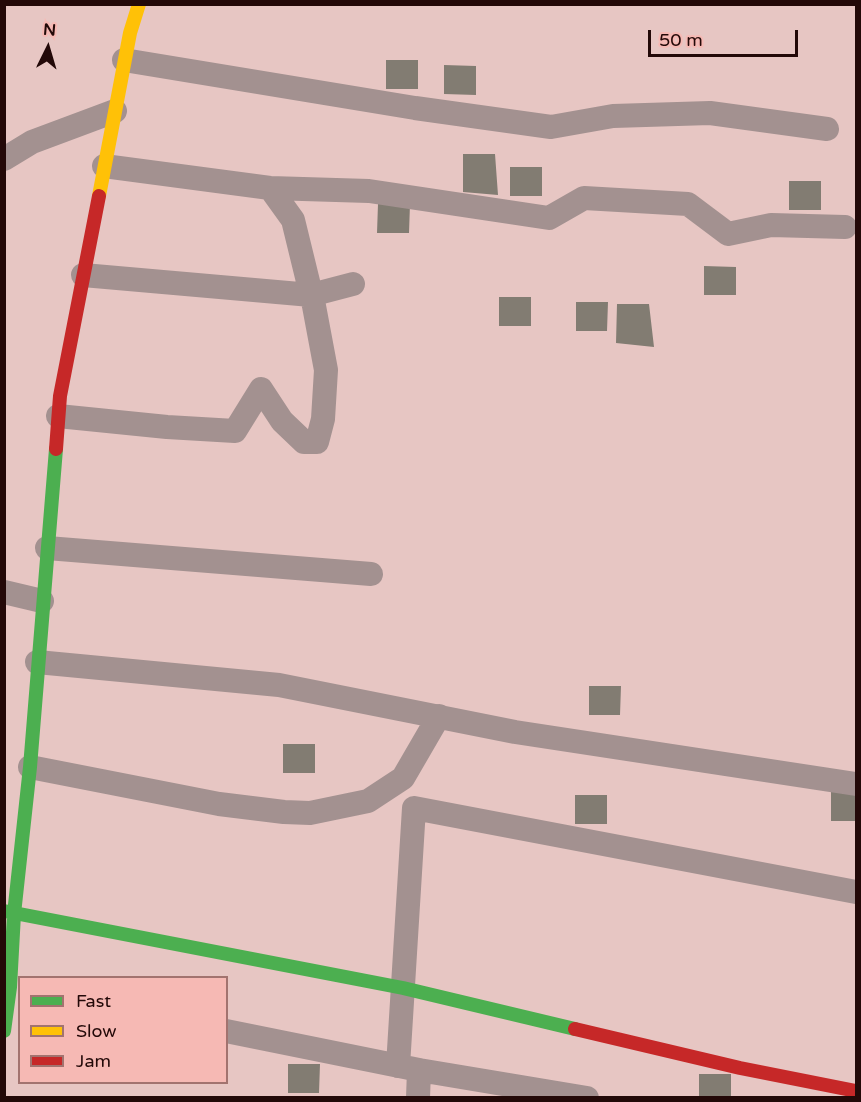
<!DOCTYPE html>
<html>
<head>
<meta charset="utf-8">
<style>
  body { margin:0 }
  #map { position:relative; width:861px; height:1102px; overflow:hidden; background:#e7c6c3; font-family:"Varela Round",sans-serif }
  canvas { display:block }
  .frame { position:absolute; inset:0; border:6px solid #230908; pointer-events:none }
  .legend { position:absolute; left:18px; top:976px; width:210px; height:108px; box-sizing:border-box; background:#f6b9b4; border:2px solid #a2736f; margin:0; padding:8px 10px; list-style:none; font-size:18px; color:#230908 }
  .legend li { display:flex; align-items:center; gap:12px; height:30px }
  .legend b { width:30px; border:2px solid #a2736f }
  .north { position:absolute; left:18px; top:18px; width:60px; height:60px; -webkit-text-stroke:4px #f6b9b4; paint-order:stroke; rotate:5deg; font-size:16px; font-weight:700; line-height:24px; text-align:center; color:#230908 }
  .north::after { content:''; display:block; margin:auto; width:21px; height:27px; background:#230908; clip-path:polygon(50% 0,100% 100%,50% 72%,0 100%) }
  .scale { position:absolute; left:648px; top:30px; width:150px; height:27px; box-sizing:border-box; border:3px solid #230908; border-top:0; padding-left:8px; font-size:18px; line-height:21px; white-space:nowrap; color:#230908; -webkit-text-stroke:4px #f6b9b4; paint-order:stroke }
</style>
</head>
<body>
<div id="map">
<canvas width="861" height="1102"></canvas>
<div class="frame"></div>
<ul class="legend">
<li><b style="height:8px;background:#4caf50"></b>Fast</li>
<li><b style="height:8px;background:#ffc107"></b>Slow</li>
<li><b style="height:8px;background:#c62828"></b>Jam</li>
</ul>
<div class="north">N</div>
<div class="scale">50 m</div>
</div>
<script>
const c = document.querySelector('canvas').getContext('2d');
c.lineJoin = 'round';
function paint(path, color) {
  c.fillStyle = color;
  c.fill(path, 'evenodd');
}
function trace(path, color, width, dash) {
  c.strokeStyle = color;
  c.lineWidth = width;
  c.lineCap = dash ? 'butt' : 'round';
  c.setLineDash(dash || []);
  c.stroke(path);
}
paint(new Path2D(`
  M386 60H418V89H386Z
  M444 65 476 66V95L444 94Z
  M463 154H495L498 195 463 192Z
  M510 167H542V196H510Z
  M789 181H821V210H789Z
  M378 204H410L409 233H377Z
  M704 266 736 267V295H704Z
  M499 297H531V326H499Z
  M576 302H608L607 331H576Z
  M617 304H649L654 347 616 343Z
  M589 686H621L620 715H589Z
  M283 744H315V773H283Z
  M831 792H856V821H831Z
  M575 795H607V824H575Z
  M288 1064H320L319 1093H288Z
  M699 1074H731V1098H699Z`), '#827c72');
trace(new Path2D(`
  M124 60 415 108 551 127 613 116 710 113 827 129
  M4 159 32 142 115 111
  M104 166 270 188 369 191 549 218 584 198 688 204 728 234 771 225 845 227
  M83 275 311 295 353 284
  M58 416 167 427 235 431 261 389 282 421 304 442H317L323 419 326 370 314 306 293 220 270 188
  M47 548 371 574
  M4 592 42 601
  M37 662 279 685 515 732 856 784
  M30 767 219 804 284 812 310 813 368 801 403 778 439 716
  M226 1031 419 1070 587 1098
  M398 1066 414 808 856 892
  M418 1098 419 1070`), '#a39190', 24);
trace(new Path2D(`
  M4 911 403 988 575 1029
  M4 1031 10 987 14 914 30 767 56 449`), '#4caf50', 14);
trace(new Path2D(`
  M99 196 130 33 139 4`), '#ffc107', 14);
trace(new Path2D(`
  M56 449 60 396 99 196
  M575 1029 740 1068 856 1091`), '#c62828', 14);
</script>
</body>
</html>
